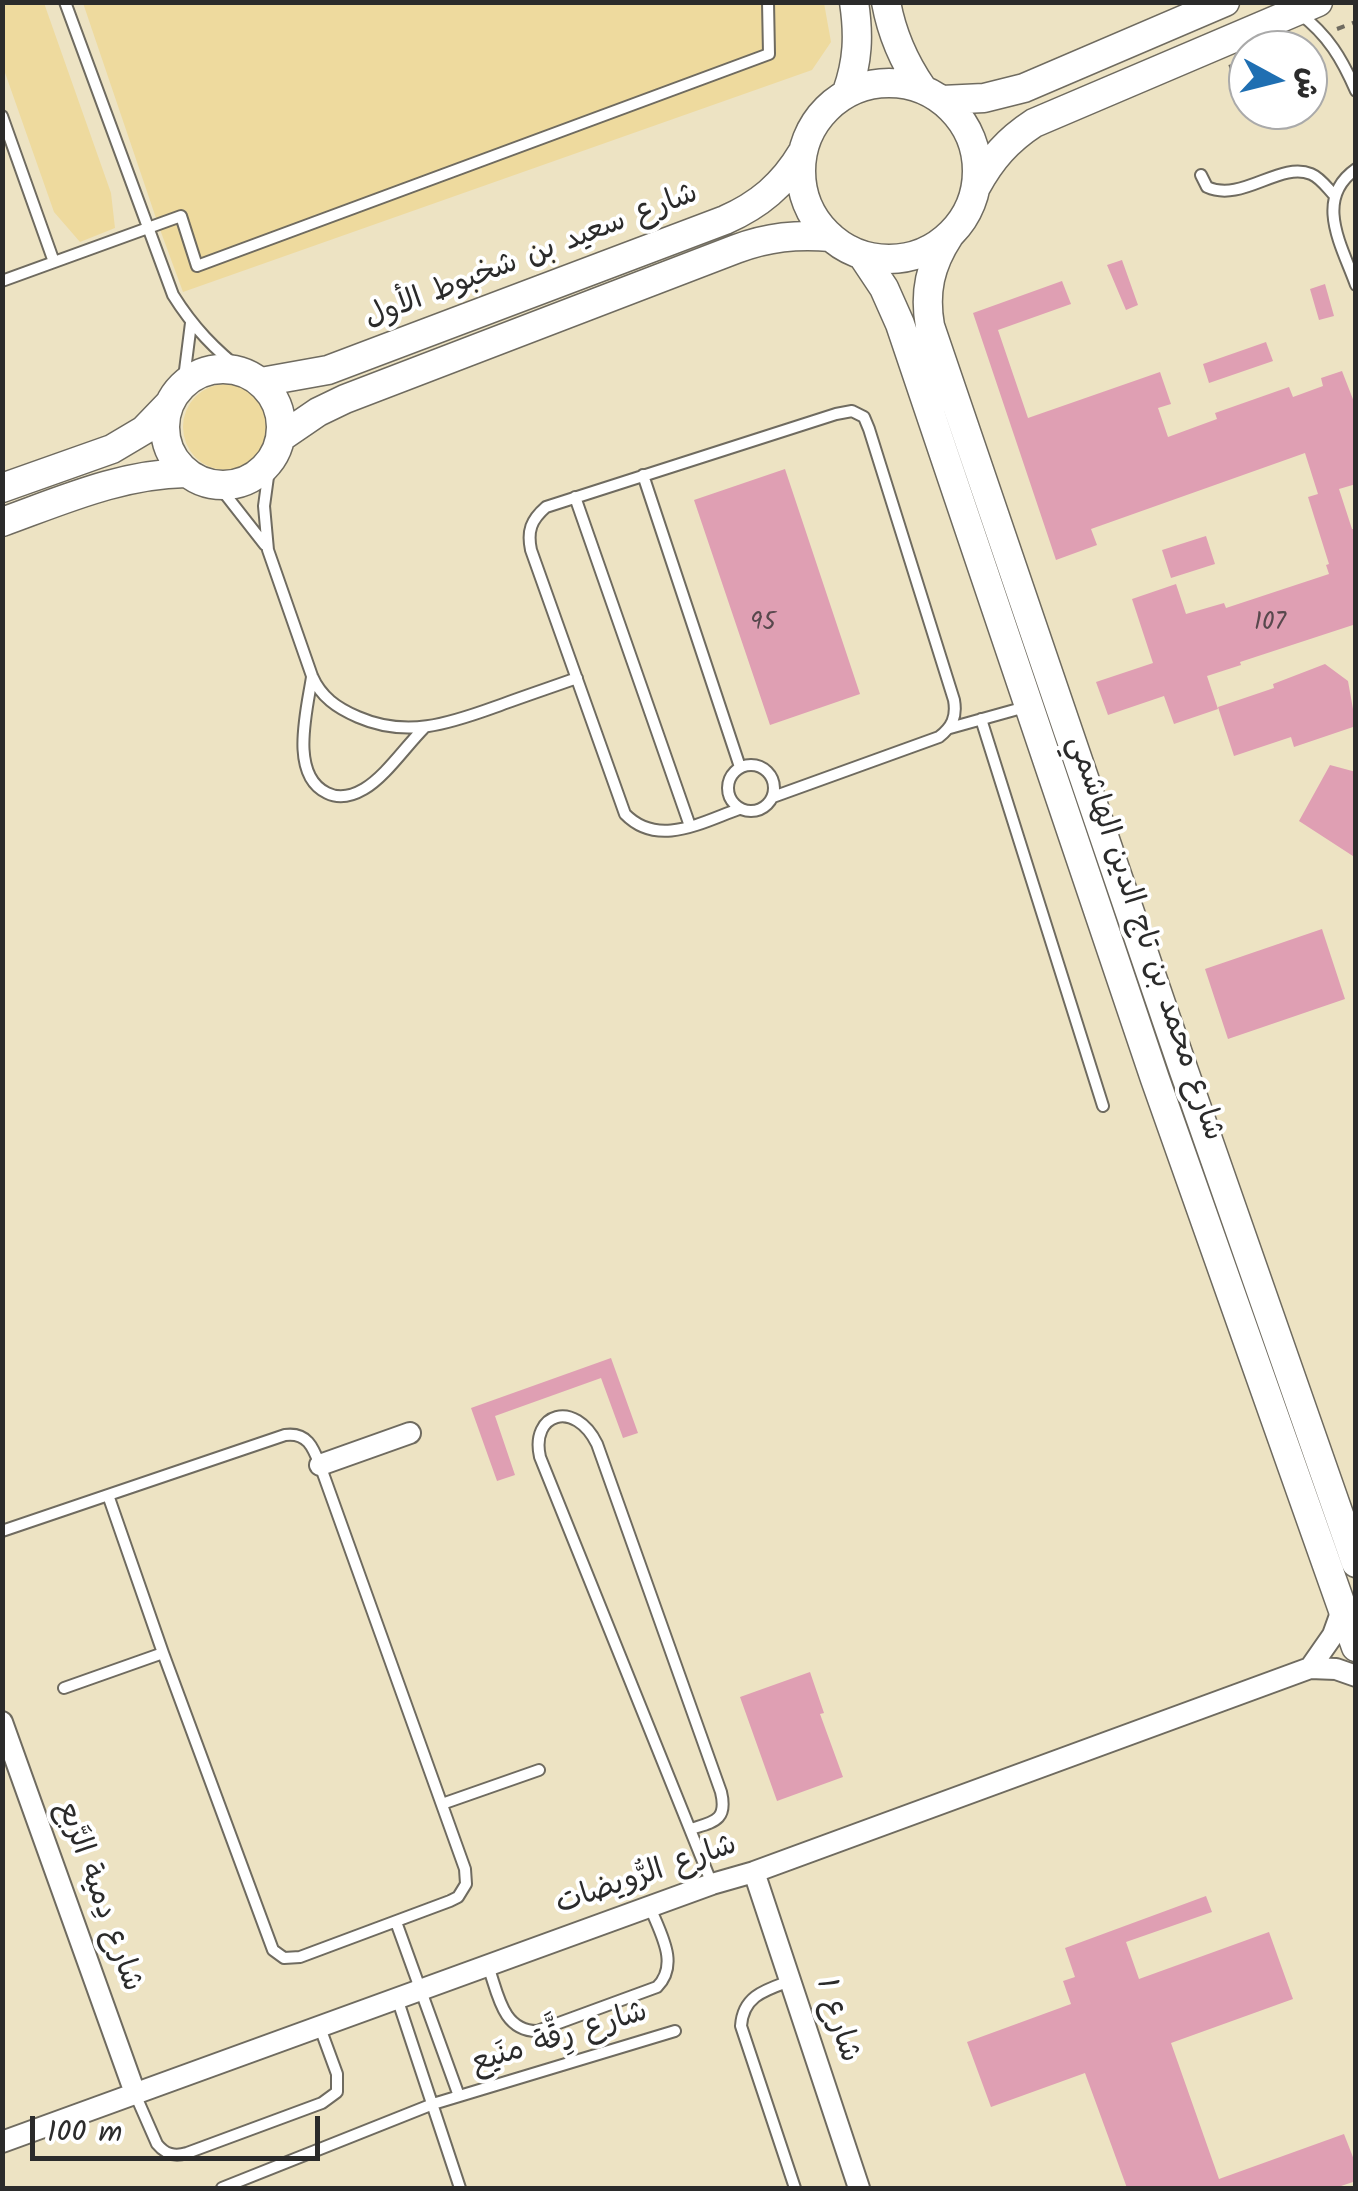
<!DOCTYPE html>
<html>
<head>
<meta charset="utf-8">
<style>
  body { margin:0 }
  #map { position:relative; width:1358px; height:2191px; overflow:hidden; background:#ede3c3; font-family:Kalam,"Playpen Sans Arabic",sans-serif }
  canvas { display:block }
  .frame { position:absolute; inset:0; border:5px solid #2b2b2b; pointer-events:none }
  .north { position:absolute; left:1228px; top:30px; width:100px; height:100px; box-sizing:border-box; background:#fff; border:2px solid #aaa; border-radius:50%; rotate:97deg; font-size:28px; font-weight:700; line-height:40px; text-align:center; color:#2b2b2b }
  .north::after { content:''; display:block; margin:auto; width:35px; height:45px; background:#1f6fb2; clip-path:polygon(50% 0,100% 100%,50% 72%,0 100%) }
  .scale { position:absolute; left:30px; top:2116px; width:290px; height:45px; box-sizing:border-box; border:5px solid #2b2b2b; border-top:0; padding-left:12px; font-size:30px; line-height:35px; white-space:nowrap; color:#2b2b2b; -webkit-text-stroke:8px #fff; paint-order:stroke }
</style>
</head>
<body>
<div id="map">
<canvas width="1358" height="2191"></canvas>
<div class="frame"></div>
<div class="north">ش</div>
<div class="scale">100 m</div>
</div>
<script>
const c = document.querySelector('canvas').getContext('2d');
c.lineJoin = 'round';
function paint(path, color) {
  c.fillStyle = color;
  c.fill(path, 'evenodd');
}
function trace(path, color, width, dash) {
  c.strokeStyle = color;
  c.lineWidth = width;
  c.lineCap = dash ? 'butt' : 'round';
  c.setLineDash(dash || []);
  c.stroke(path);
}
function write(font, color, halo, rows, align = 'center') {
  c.font = font + ' Kalam,"Playpen Sans Arabic",sans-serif';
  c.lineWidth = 8;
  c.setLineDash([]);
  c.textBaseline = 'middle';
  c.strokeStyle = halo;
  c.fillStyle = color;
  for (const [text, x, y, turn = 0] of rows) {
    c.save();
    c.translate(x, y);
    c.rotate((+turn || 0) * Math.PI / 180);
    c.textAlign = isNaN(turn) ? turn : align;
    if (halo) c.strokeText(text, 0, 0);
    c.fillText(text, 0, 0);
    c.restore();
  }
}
paint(new Path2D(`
  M2 3H44L111 193 115 228 80 242 54 212 3 67Z
  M83 3H824L831 42 812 70 183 292 158 224Z
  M183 427a43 43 0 1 1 86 0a43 43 0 1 1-86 0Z`), '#eeda9e');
paint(new Path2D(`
  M1122 260 1138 305 1126 310 1107 265Z
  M1062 281 1071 304 998 330 1028 418 1160 372 1171 404 1158 408 1168 437 1217 419 1215 413 1289 387 1293 397 1323 386 1321 378 1342 371 1356 407V484L1339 489 1352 529H1356V624L1240 662 1241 665 1207 676 1218 709 1174 724 1164 696 1108 715 1096 682 1153 663 1132 599 1176 584 1186 614 1224 603 1226 608 1329 574 1326 565 1329 564 1308 497 1318 494 1305 453 1091 529 1097 545 1056 560 973 313Z
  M1325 284 1334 316 1319 320 1310 289Z
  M1266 342 1273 361 1209 383 1203 364Z
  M785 469 860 694 770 725 694 500Z
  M1206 536 1215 564 1171 578 1162 550Z
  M1325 664 1348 681 1356 726 1294 747 1291 737 1234 756 1218 707 1274 688 1273 684Z
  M1330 765 1356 772V858L1299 821Z
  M1322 929 1345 999 1228 1039 1205 969Z
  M611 1358 638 1433 623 1438 601 1378 495 1416 515 1475 497 1481 471 1408Z
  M810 1672 824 1713 820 1714 843 1777 777 1801 740 1697Z
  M1206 1896 1212 1912 1126 1942 1139 1979 1269 1932 1293 1999 1171 2043 1219 2179 1344 2134 1356 2165V2181L1335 2188H1127L1085 2073 991 2107 967 2042 1071 2004 1063 1981 1075 1977 1065 1948Z`), '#df9fb3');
const lane = new Path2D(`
  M65 2 173 295C193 327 215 350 245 373
  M1300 14C1328 35 1342 59 1356 91
  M2 116 54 262
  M1356 169C1313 199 1342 246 1356 285
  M1201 175 1207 187C1242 203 1280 161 1311 174 1321 178 1328 189 1335 196
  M2 281 181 216 197 266 769 54 768 2
  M183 386 191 323
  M270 462 264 506 268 550 312 676C321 697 337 708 358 717 406 738 448 724 495 707 522 697 549 688 577 678
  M643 475 740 767
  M218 485 265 545
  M575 497 690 826
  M312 677C307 710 289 775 327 793 339 799 352 796 364 789 385 777 406 746 424 728
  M981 719 1103 1106
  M950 728 1029 706
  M728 788a23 23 0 1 1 46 0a23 23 0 1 1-46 0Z
  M739 809C702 822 658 848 625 814L531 550C527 531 531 520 546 507L836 414 852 411 864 417 869 429 954 700C957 717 952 727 939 737L773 797
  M2 1531 285 1435C307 1432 313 1447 320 1465L465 1869 466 1884 458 1897 450 1901 300 1957 284 1958 273 1950 163 1653 108 1495
  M64 1688 163 1653
  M442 1804 539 1770
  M691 1829C713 1822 728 1821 721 1792L597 1444C575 1399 530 1413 540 1457L712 1884
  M396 1922 459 2096
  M488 1966C498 1993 502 2031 537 2031L657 1987C680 1964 660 1933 650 1907
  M790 1981C765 1990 743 1996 741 2026L795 2188
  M397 1998 460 2188
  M135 2094 157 2144C165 2154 174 2157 187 2153L322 2103 337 2092V2074L319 2025
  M222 2188 433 2104 675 2031`);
const street = new Path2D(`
  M320 1465 410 1433
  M1310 1668 1333 1635 1342 1610
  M2 1722 135 2093
  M754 1872 859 2188
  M2 2142 712 1884 754 1872 1310 1668 1336 1669 1356 1676`);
const secondary = new Path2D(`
  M886 2C892 35 904 62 922 88
  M801 171a88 88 0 1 1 176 0a88 88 0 1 1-176 0Z
  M847 92C858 61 859 35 854 2
  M942 100 984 98 1024 88 1225 2
  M976 187C991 159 1008 140 1034 123L1318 2
  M949 236C930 265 924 292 930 326L1184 1071 1356 1563
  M862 255 884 288 900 324 1155 1079 1356 1647
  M165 427a58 58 0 1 1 116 0a58 58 0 1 1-116 0Z
  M261 382 328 370 725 220C759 205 783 185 802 153
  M280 438 318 412 345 399 736 249C768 237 797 234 831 237
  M2 488 112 449 144 430 170 403
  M2 522C63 500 121 474 186 473`);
trace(lane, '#6f6b60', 14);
trace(street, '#6f6b60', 24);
trace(secondary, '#6f6b60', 31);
trace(new Path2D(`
  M1337 29 1356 22
  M1279 50 1309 40
  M1229 67 1248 61`), '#6f6b60', 4, [8, 8]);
trace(lane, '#fff', 10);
trace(street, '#fff', 20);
trace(secondary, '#fff', 28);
write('25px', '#58484d', null, [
  ["95",763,625],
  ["107",1270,625]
]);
write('30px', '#2b2b2b', '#fff', [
  ["شارع سعيد بن شخبوط الأول",532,258,-21],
  ["شارع محمد بن تاج الدين الهاشمي",1143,939,71],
  ["شارع الرُّويضات",647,1877,-19],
  ["شارع دِمية الرَّبع",97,1897,70],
  ["شارع 1",835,2021,72],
  ["شارع رِقَّة منَيع",560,2040,-17]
]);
</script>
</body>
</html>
